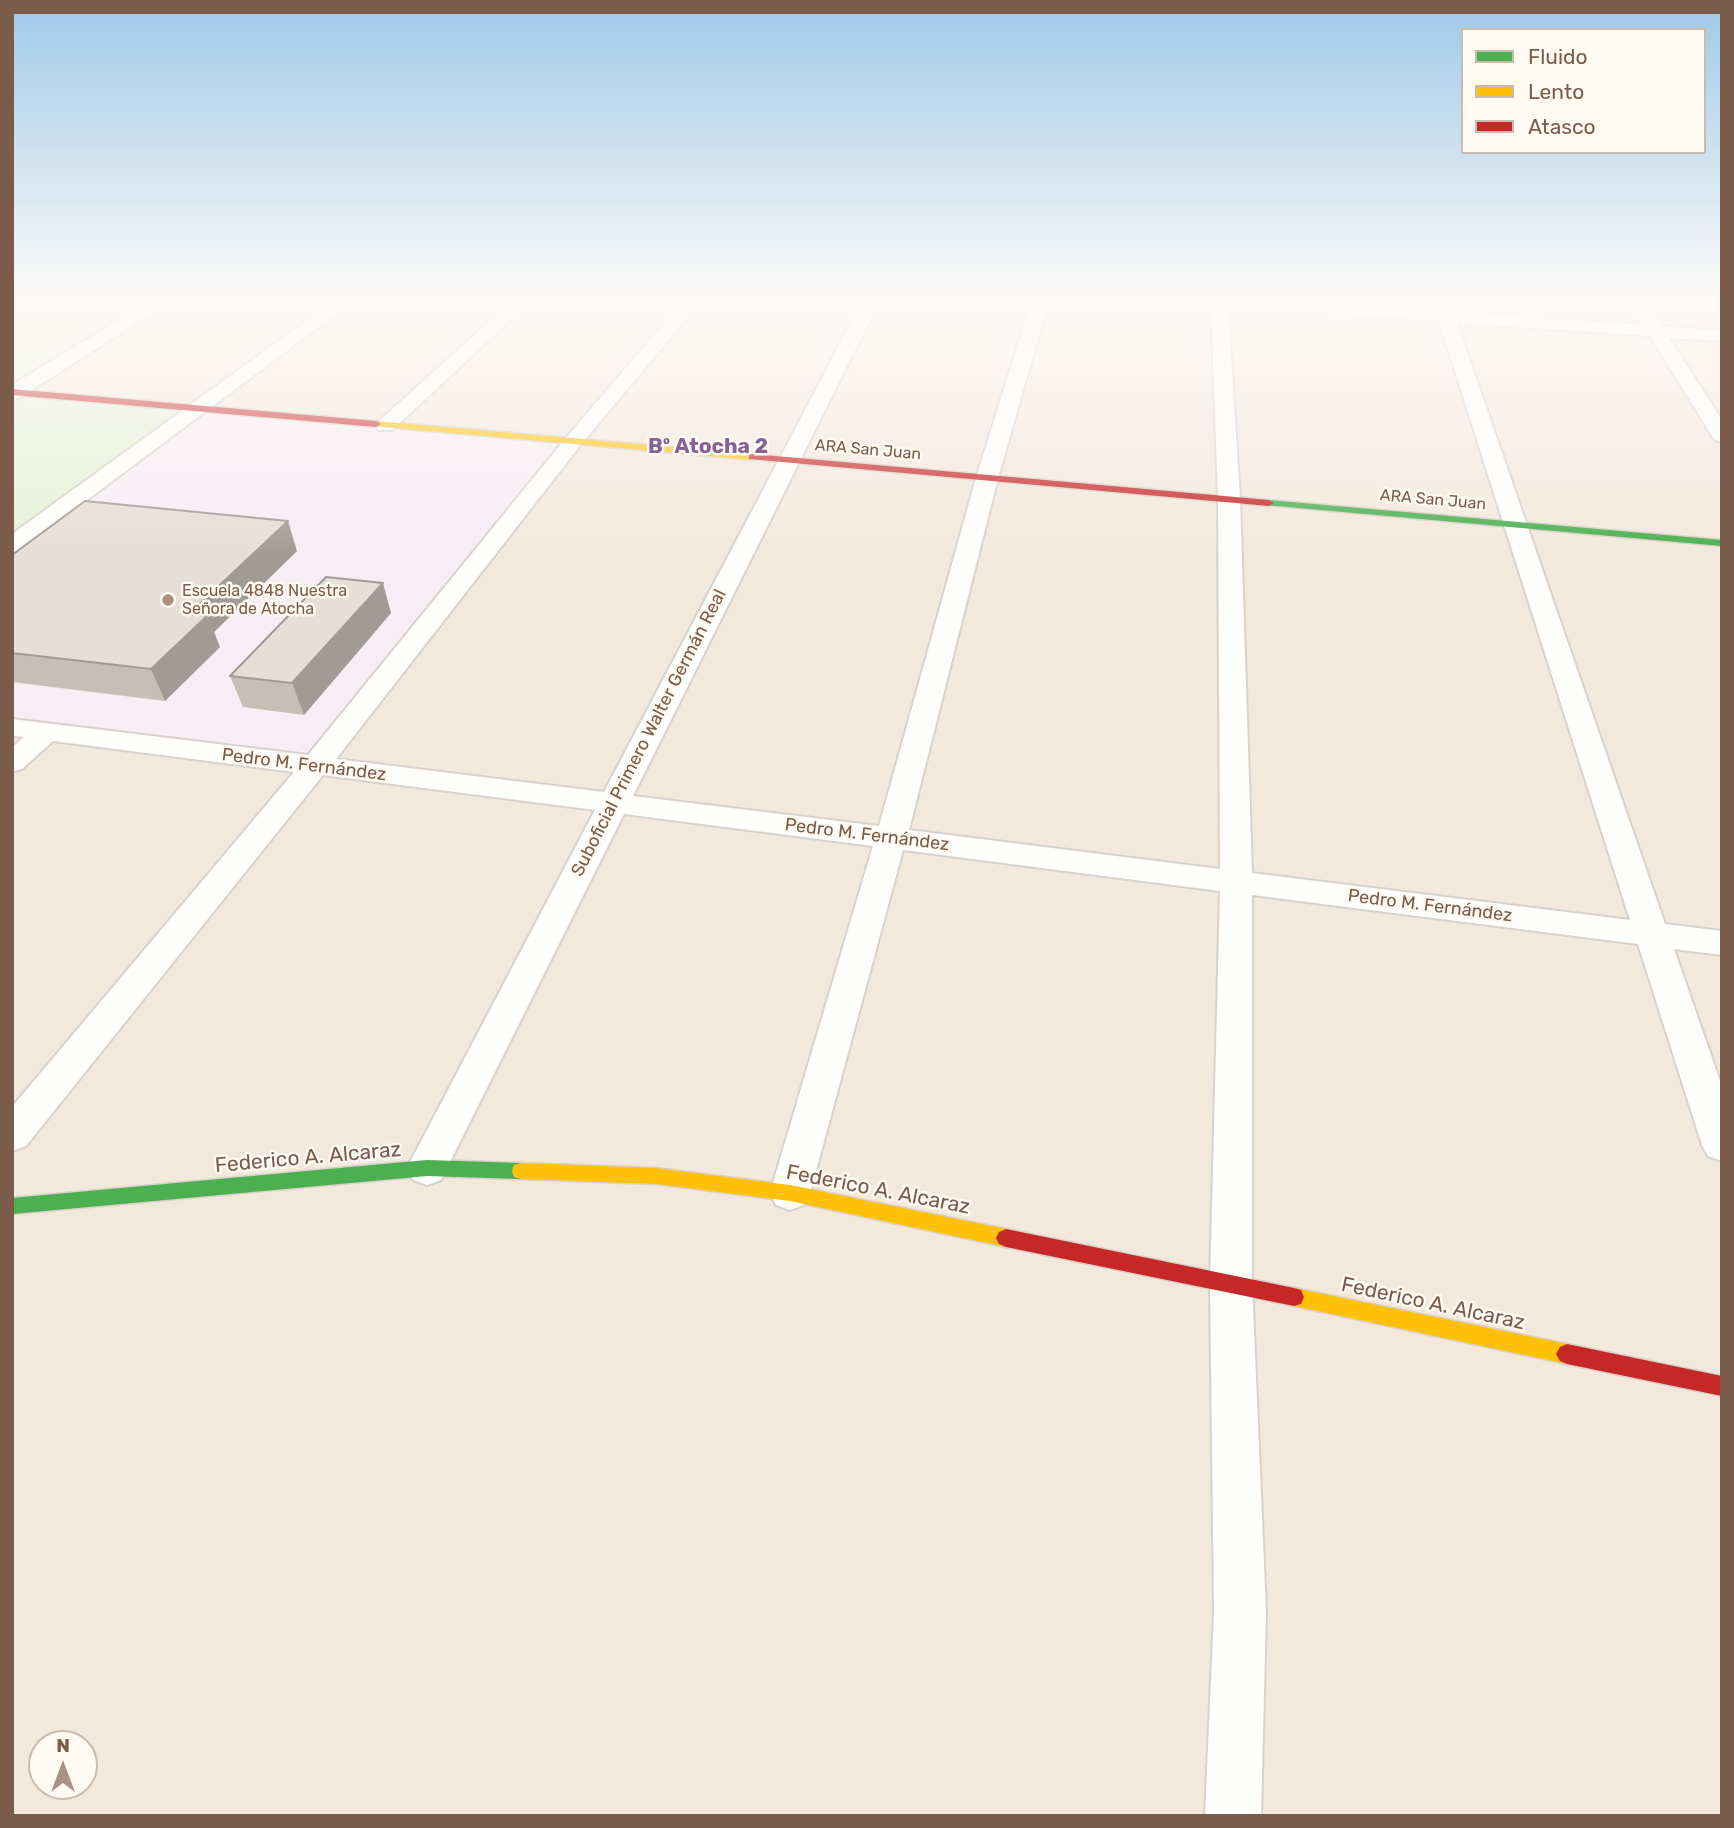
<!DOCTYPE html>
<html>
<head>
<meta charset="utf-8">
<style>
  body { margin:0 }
  #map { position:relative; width:1734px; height:1828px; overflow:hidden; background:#faf5ee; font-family:Rubik,sans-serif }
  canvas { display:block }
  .frame { position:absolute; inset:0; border:14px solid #7b5c4a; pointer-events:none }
  .legend { position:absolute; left:1461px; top:28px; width:245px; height:126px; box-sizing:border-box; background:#fffaf2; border:2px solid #cabbaf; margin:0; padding:9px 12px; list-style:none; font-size:21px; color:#7b5c4a }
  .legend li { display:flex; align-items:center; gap:14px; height:35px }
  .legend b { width:35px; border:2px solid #cabbaf }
  .north { position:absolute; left:28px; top:1730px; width:70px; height:70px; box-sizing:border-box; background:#fffaf2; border:2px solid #cabbaf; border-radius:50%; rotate:0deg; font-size:19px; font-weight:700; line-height:28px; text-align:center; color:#7b5c4a }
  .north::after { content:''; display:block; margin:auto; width:24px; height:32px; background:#a79283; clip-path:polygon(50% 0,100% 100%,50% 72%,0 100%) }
</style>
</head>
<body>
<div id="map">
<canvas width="1734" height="1828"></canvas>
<div class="frame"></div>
<ul class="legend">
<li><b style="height:9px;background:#4caf50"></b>Fluido</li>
<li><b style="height:9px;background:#ffc107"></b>Lento</li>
<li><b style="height:9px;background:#c62828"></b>Atasco</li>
</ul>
<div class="north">N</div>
</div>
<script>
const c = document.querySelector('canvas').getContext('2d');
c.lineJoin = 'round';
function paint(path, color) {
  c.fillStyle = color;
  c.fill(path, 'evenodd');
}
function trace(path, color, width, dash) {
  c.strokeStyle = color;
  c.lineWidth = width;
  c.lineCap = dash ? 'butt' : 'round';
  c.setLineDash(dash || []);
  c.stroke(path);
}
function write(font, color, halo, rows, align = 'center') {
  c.font = font + ' Rubik,sans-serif';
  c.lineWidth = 5;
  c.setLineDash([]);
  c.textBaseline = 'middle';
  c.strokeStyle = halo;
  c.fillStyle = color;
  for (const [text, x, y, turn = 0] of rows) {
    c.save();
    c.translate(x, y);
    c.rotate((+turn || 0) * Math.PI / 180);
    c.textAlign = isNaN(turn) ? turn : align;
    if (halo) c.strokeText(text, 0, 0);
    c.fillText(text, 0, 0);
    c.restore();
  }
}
paint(new Path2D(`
  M12 300H1722V1816H12ZM42 1744H84V1786H42Z`), '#f3e8dc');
paint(new Path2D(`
  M205 410 566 444 314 765 12 725V550Z`), '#f6edf5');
paint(new Path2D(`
  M12 300H162L15 391H12Z
  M12 394 202 407 12 545Z`), '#e6f1d8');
const street = new Path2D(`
  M152 300H173L19 398 12 400V385Z
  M335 300H355L20 550 12 552V534Z
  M513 300H532L392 430H378L375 426 378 422Z
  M684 300H702L579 447 336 759 604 792 863 300H880L633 796 879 826 976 478 1032 300H1049L998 478 909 830 1220 869 1218 498 1211 305 1205 300H1284L1436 310 1433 300H1449L1454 312 1643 325 1627 300H1644L1662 326 1722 331V341L1669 338 1722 420V442L1715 440 1712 436 1650 336 1457 323 1665 924 1722 931V955L1674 949 1722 1087V1161L1708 1156 1702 1145 1638 944 1252 895V1283L1266 1612 1261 1816H1205L1214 1612 1210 1283 1220 891 903 850 810 1193 804 1205 790 1210 776 1205 770 1193 873 846 624 814 441 1180 427 1185 413 1180 407 1168 595 810 323 775 26 1146 12 1151V1107L294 772 53 741 22 769 12 772V747L24 737 12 736V719L308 755 565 439ZM1228 306 1439 321 1630 920 1252 873 1240 498Z`);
const fast = new Path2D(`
  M1269 500 1722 540V546L1265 505 1264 503Z
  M427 1160 521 1163 528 1165 530 1171 528 1177 521 1179 427 1176 12 1214V1198Z`);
const slow = new Path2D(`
  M376 421 753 454 758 457 753 460 373 426V422Z
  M521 1163 656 1168 790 1185 1006 1229 1013 1232 1016 1238 1013 1244 1006 1247 790 1201 656 1184 521 1179 514 1177 512 1171 514 1165Z
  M1294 1288 1567 1344 1574 1347 1578 1354 1574 1361 1567 1364 1294 1306 1287 1304 1284 1297 1287 1290Z`);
const jam = new Path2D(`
  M12 389 376 421 381 424 376 427 12 395Z
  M753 454 1269 500 1274 503 1269 506 749 459V455Z
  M1006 1229 1294 1288 1301 1290 1304 1297 1301 1304 1294 1306 1006 1247 999 1244 996 1238 999 1232Z
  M1567 1344 1722 1376V1396L1567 1364 1560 1361 1556 1354 1560 1347Z`);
trace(street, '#d9d2cc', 4);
trace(fast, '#d9d1ca', 3);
trace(slow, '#d9d1ca', 3);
trace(jam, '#d9d1ca', 3);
paint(street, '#fefefc');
paint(fast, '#4caf50');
paint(slow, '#ffc107');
paint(jam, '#c62828');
paint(new Path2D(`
  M297 551 214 632 220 647 165 701 12 682V555Z
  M391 613 304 715 243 707 230 676Z`), '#c7bfb7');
paint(new Path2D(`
  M288 521 297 551 214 632 220 647 165 701 151 669 189 614Z
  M383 583 391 613 304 715 292 683Z`), '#a29b95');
const building = new Path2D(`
  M85 501 288 521 189 614 207 616 151 669 12 653V555Z
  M326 577 383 583 292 683 230 676Z`);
paint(building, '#e7ded5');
trace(building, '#a29b95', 2);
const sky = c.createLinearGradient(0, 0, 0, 556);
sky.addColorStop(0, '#9ec9e9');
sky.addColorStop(0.54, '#fdfaf7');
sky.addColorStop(1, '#fdfaf700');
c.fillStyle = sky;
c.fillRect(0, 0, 1734, 556);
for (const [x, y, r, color] of [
  [168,600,7,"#a79283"]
]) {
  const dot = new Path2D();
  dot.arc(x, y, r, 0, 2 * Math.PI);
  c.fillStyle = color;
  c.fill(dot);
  trace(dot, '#fffaf2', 2.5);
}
write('16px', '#7b5c4a', '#fffaf2', [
  ["ARA San Juan",868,450,5],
  ["ARA San Juan",1433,500,5]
]);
write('16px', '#7b5c4a', '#fffaf2', [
  ["Escuela 4848 Nuestra",182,591],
  ["Señora de Atocha",182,609]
], 'left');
write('18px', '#7b5c4a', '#fffaf2', [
  ["Suboficial Primero Walter Germán Real",649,733,-63],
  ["Pedro M. Fernández",304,765,7],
  ["Pedro M. Fernández",867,835,7],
  ["Pedro M. Fernández",1430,906,7]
]);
write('bold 21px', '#866397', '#fffaf2', [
  ["Bº Atocha 2",708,447]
]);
write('21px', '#7b5c4a', '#fffaf2', [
  ["Federico A. Alcaraz",308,1158,-5],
  ["Federico A. Alcaraz",878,1190,11],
  ["Federico A. Alcaraz",1433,1304,12]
]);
</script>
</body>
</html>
